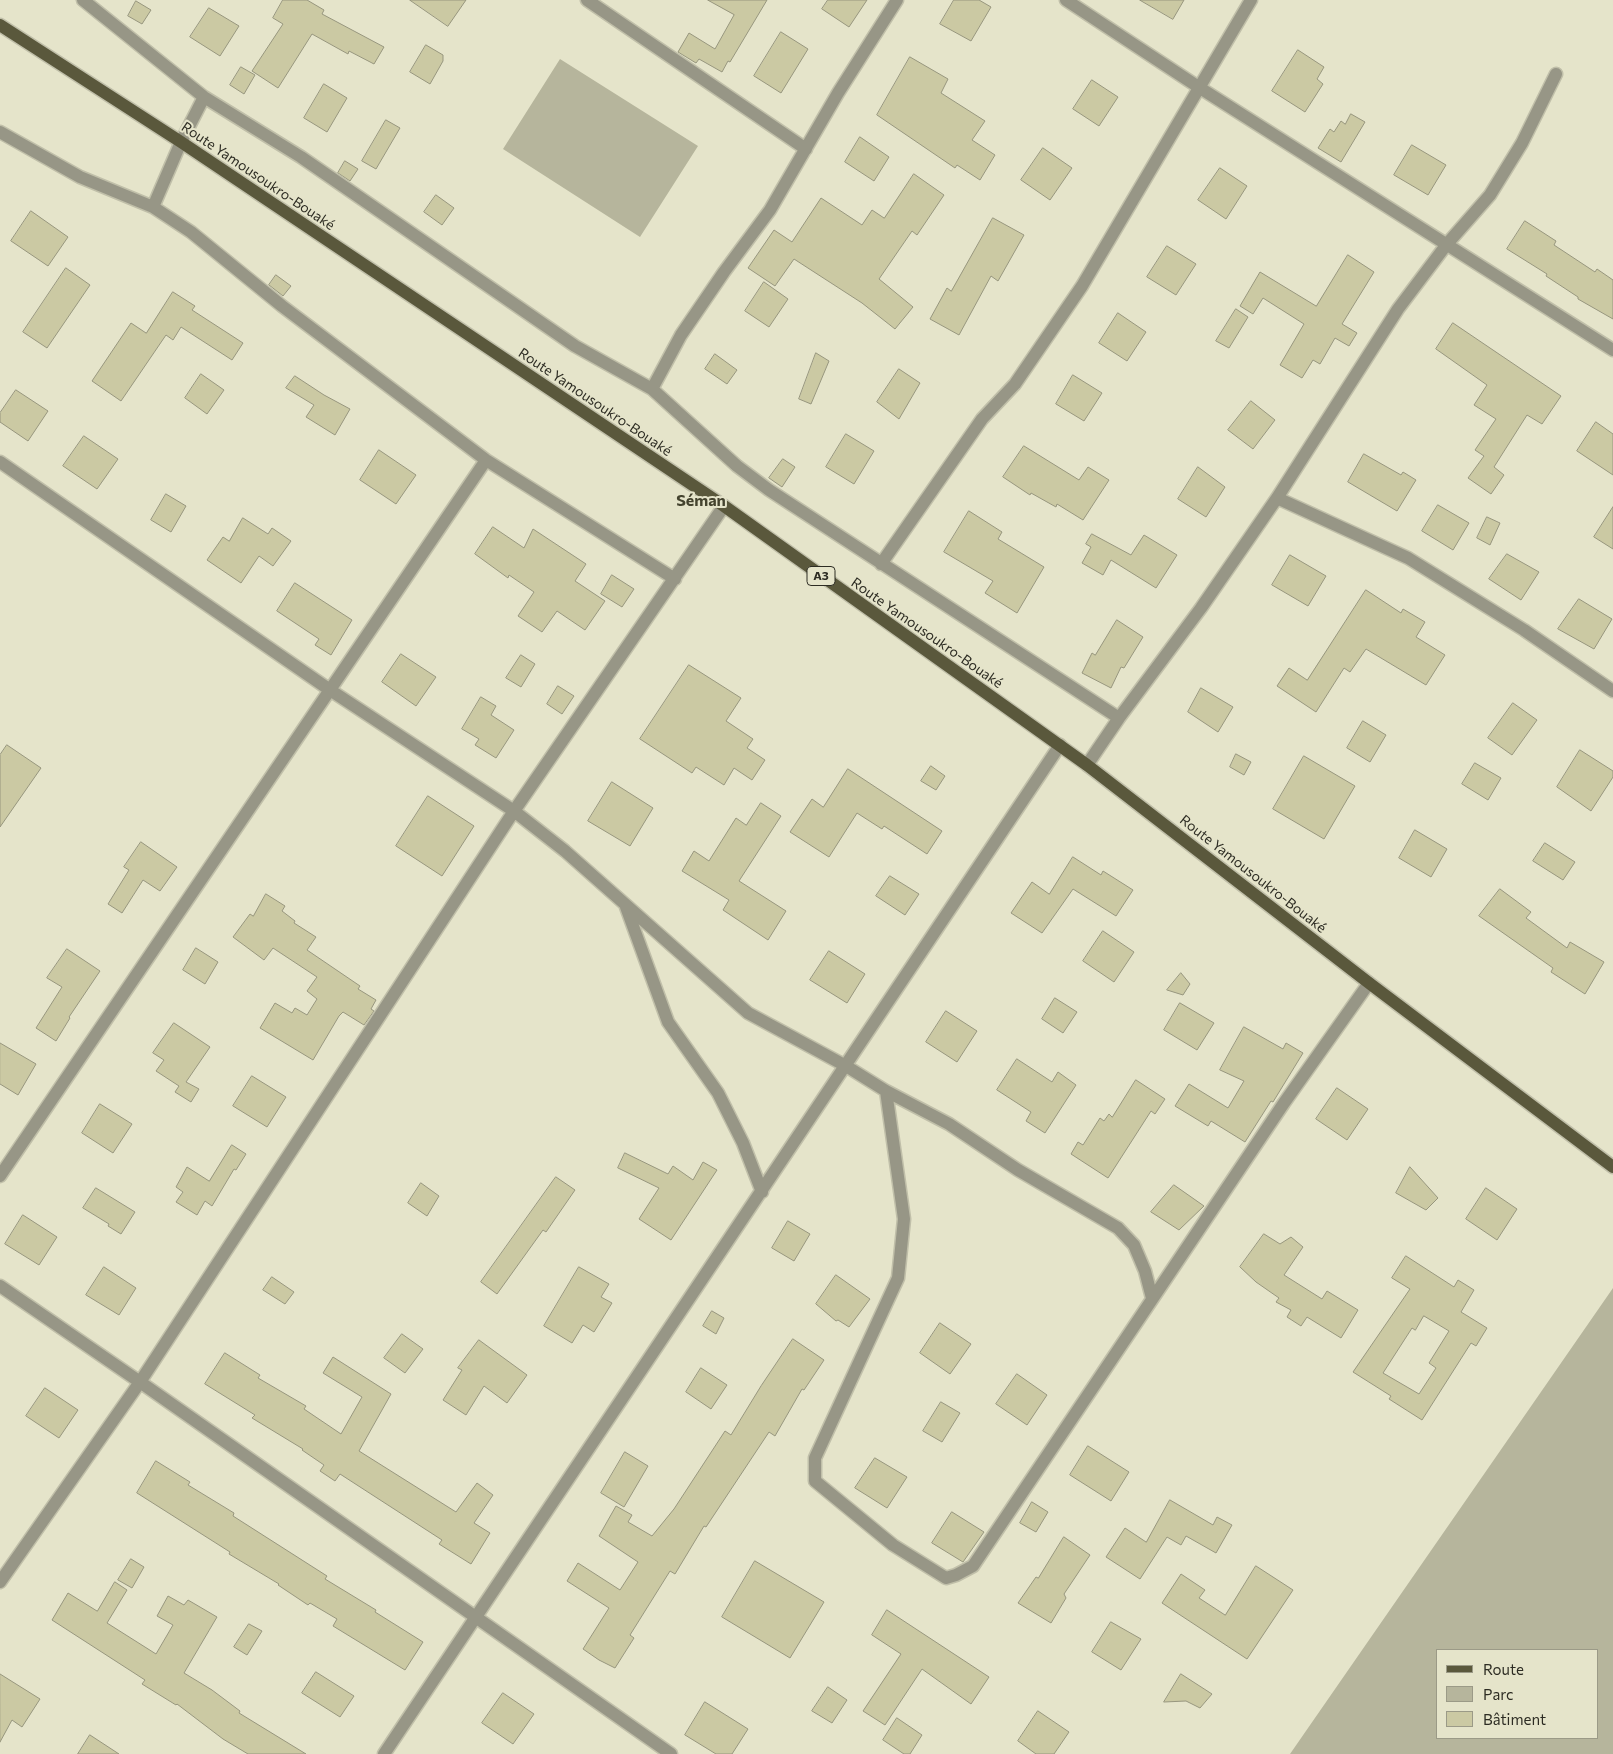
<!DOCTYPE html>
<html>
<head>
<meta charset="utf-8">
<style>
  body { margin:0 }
  #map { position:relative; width:1613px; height:1754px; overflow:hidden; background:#e5e4ca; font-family:Commissioner,sans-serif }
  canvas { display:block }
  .legend { position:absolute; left:1436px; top:1649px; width:162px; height:90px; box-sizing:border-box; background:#e5e4ca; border:1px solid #9b9a87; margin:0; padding:6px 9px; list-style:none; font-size:15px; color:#2d2c23 }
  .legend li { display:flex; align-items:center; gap:10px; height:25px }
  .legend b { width:25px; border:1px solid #9b9a87 }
</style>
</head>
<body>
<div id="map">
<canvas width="1613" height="1754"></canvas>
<ul class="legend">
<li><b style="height:6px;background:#5a583c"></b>Route</li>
<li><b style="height:14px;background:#b6b59c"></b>Parc</li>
<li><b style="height:14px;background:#cbc9a3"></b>Bâtiment</li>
</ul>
</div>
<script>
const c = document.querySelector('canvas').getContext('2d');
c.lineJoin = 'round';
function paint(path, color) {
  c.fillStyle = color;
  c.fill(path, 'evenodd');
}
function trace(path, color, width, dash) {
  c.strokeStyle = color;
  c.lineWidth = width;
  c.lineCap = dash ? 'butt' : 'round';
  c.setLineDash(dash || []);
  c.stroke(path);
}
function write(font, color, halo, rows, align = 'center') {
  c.font = font + ' Commissioner,sans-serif';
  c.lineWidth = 4;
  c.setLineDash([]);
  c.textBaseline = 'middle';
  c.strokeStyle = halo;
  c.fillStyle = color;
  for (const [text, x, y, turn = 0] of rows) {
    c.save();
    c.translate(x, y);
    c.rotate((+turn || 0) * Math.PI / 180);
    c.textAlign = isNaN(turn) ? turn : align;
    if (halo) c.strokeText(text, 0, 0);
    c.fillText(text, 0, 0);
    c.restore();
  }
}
paint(new Path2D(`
  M560 59 698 146 640 237 503 149Z
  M1613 1288V1754H1290ZM1597 1650V1738H1437V1650Z`), '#b6b59c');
const building = new Path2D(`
  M283 0H307L324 10 322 14 384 47 374 64 349 51 348 54 312 34 278 88 252 71 283 24 273 18Z
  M410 0H466L448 26Z
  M708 0H767L730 62 728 61 722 72 699 59 696 63 678 52 689 33 715 49 734 15Z
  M828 0H867L849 27 822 9Z
  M954 0H979L991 7 971 41 940 24Z
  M1140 0H1184L1173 19Z
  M136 1 151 10 142 24 128 16Z
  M209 8 239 26 220 56 190 37Z
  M781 32 808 49 781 93 754 76Z
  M426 45 443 55V61L430 84 410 72Z
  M1298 50 1324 67 1317 79 1323 84 1305 112 1272 91Z
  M910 57 948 79 941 93 985 121 972 140 995 155 980 180 957 165 955 168 877 115Z
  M241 67 255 75 244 94 230 85Z
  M1092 80 1118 97 1099 126 1073 109Z
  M324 84 347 98 327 132 304 118Z
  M1351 114 1365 122 1341 162 1318 148 1330 129 1334 132 1341 121 1345 124Z
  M386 120 400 128 376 169 362 161Z
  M860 137 889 157 874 181 845 162Z
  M1412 145 1446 165 1428 195 1394 175Z
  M1043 148 1072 168 1050 200 1021 180Z
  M345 161 358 169 350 181 338 173Z
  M1220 168 1247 186 1226 219 1198 200Z
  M914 174 944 195 917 235 912 231 879 279 913 307 895 329 862 303 794 259 775 286 748 268 774 230 792 242 821 198 862 225 872 210 884 218Z
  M436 195 454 208 442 225 424 212Z
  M31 211 68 237 48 266 11 241Z
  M993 218 1024 235 998 281 991 276 959 335 930 319 947 288 951 291Z
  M1525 221 1556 241 1554 245 1595 272 1597 269 1613 280V319L1578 299V297L1546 276 1547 274 1507 249Z
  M1167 246 1196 264 1176 295 1147 277Z
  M1348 255 1374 272 1342 324 1357 333 1349 346 1335 338 1320 364 1313 360 1302 378 1280 365 1304 324 1263 298 1253 314 1240 306 1260 272 1316 306Z
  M66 268 90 285 47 348 23 332Z
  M276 275 291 286 283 296 269 285Z
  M764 282 788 299 769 327 745 311Z
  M173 292 195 306 192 310 243 343 232 360 181 327 173 340 166 335 121 401 92 381 131 323 146 333Z
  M1236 309 1248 317 1229 348 1216 341Z
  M1118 313 1146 332 1127 361 1099 343Z
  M1453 323 1561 396 1542 424 1527 415 1494 467 1504 475 1491 494 1468 478 1484 456 1475 450 1496 419 1474 405 1487 385 1436 349Z
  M816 353 829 361 811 404 799 399Z
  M715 354 737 370 727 384 705 369Z
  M899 369 920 383 899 419 877 402Z
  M201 374 224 390 207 414 185 398Z
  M1073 375 1102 393 1084 421 1056 404Z
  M295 376 324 395 350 409 335 435 306 417 314 405 286 388Z
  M16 390 48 411 28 441 0 422V413Z
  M1251 401 1275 420 1253 449 1228 430Z
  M1596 422 1613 434V475L1577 451Z
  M846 434 874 451 854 484 826 467Z
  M84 436 118 459 97 489 63 466Z
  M1024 446 1079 480 1088 467 1109 480 1083 520 1057 504 1056 507 1031 493 1030 495 1003 477Z
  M379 450 416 475 396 504 360 480Z
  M1364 454 1401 475 1403 472 1416 480 1397 511 1348 482Z
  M783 459 795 467 782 487 769 478Z
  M1198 467 1225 487 1206 517 1178 499Z
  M166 494 186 506 171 532 151 520Z
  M1438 505 1469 523 1453 550 1422 531Z
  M1613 507V549L1594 537Z
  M969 511 1002 532 998 539 1044 567 1017 613 985 593 993 581 944 552Z
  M1487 517 1500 523 1490 545 1477 538Z
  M243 518 268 534 272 528 291 541 273 566 259 556 241 583 207 560 223 537 229 541Z
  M493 527 524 548 533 529 586 564 575 581 605 601 585 630 557 611 542 632 518 616 534 592 509 575 508 578 475 554Z
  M1092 534 1131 555 1144 535 1177 555 1156 588 1111 560 1103 575 1082 563 1091 547 1086 544Z
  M1507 554 1539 572 1521 600 1489 579Z
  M1290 555 1326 576 1308 606 1272 585Z
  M612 575 634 589 622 607 601 594Z
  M295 583 352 620 331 655 315 645 319 639 277 611Z
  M1366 590 1401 613 1403 609 1425 622 1416 637 1445 655 1426 685 1366 649 1350 672 1344 668 1316 712 1277 686 1289 668 1307 680Z
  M1579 599 1612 619 1594 649 1558 629Z
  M1117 620 1143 637 1124 668 1121 667 1111 688 1082 673 1092 653 1095 655Z
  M401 654 436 677 416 706 382 682Z
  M521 655 535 664 521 687 506 678Z
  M689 665 741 698 726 721 753 739 747 748 765 760 752 780 734 768 724 785 696 767 692 773 640 739Z
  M558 686 574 696 562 714 547 704Z
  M1201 688 1233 707 1218 732 1188 712Z
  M481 697 496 706 491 715 514 730 496 758 475 745 479 739 462 729Z
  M1513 703 1537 720 1512 755 1488 738Z
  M1363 721 1386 735 1370 762 1347 748Z
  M7 745 41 768 0 827V755Z
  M1580 750 1613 771V777L1591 811 1557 787Z
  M1236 754 1251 762 1244 775 1230 767Z
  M1304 756 1355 786 1324 839 1273 809Z
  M1475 763 1501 778 1488 800 1462 784Z
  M931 766 945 776 936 790 921 781Z
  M848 769 942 831 927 854 884 826 882 829 857 813 829 857 790 832 812 799 823 807Z
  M612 782 653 808 630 846 588 821Z
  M428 796 474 826 442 876 396 846Z
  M761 803 781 816 739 881 786 911 768 940 723 910 729 900 682 871 694 851 709 861 736 818 746 825Z
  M1415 830 1447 849 1431 877 1399 858Z
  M141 842 177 867 160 891 143 880 122 913 108 904 129 870 124 867Z
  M1545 843 1575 862 1563 880 1533 861Z
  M1073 857 1101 875 1103 871 1133 890 1116 916 1073 889 1042 933 1011 913 1032 882 1049 894Z
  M890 876 919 894 905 915 876 896Z
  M1500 889 1531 912 1526 918 1567 948 1570 942 1604 962 1585 994 1551 972 1553 968 1479 916Z
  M266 894 285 906 282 911 295 921 294 923 316 937 307 950 360 986 358 989 376 1000 371 1009 374 1011 364 1025 343 1012 339 1016 313 1060 260 1028 275 1003 292 1013 295 1008 307 1015 317 999 307 991 317 977 273 948 264 960 233 937 250 914 253 916Z
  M1103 931 1134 952 1114 982 1083 961Z
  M196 948 218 962 205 984 183 970Z
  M67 949 100 971 69 1017 70 1018 56 1041 36 1028 62 987 47 978Z
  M829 951 865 974 847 1003 810 980Z
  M1181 973 1190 984 1183 995 1167 990Z
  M1055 998 1077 1012 1063 1033 1042 1019Z
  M1180 1003 1214 1023 1197 1050 1164 1030Z
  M946 1011 977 1031 957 1062 926 1042Z
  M174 1023 210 1047 186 1082 199 1089 191 1102 175 1092 179 1086 156 1071 164 1060 153 1053Z
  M1244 1027 1283 1049 1286 1043 1303 1053 1273 1102 1271 1101 1245 1142 1211 1121 1208 1126 1175 1106 1189 1084 1228 1108 1244 1081 1220 1070Z
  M0 1043 36 1064 18 1095 0 1084Z
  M1017 1059 1052 1082 1058 1072 1076 1085 1045 1133 1026 1121 1031 1112 997 1090Z
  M252 1076 286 1097 267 1127 233 1106Z
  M1136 1080 1165 1099 1155 1114 1151 1111 1108 1178 1071 1154 1078 1142 1083 1145 1100 1118 1104 1121 1109 1114 1112 1117Z
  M1337 1088 1368 1109 1347 1140 1316 1119Z
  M100 1104 132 1124 113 1153 82 1133Z
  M232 1145 246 1154 236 1170 234 1169 212 1206 205 1201 197 1215 176 1202 183 1192 176 1187 187 1167 209 1181Z
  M625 1153 668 1174 673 1166 693 1180 703 1162 717 1170 671 1240 639 1219 659 1188 618 1168Z
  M1410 1167 1438 1198 1426 1210 1396 1193Z
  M556 1177 575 1190 546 1232 543 1230 497 1294 481 1282Z
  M421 1183 439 1196 427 1216 408 1203Z
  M1174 1185 1204 1206 1179 1230 1151 1212Z
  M96 1188 135 1212 121 1234 108 1226 109 1224 83 1208Z
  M1486 1188 1517 1209 1497 1240 1466 1219Z
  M23 1215 57 1237 39 1265 5 1244Z
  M788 1221 810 1234 794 1261 772 1248Z
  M1264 1234 1280 1244 1291 1237 1303 1247 1284 1275 1322 1299 1327 1291 1358 1310 1341 1338 1307 1317 1301 1326 1287 1317 1291 1310 1276 1302 1279 1298 1256 1282 1240 1267Z
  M1406 1256 1454 1287 1458 1280 1474 1290 1461 1312 1487 1328 1476 1346 1471 1343 1422 1420 1389 1399 1391 1396 1353 1372 1410 1289 1392 1278ZM1424 1316 1449 1331 1429 1363 1436 1368 1419 1394 1383 1373 1412 1328 1415 1330Z
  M104 1267 136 1288 119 1315 86 1295Z
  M579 1267 609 1284 601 1297 612 1303 594 1332 583 1325 572 1343 544 1326Z
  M836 1275 870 1299 849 1327 838 1320 836 1321 816 1304Z
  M272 1277 294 1292 285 1304 263 1290Z
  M712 1311 724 1318 716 1334 703 1326Z
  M940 1323 971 1344 950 1374 920 1353Z
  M402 1334 423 1349 405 1373 384 1358Z
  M793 1339 824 1360 804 1390 802 1389 775 1436 769 1432 706 1527 704 1526 675 1574 670 1571 630 1635 634 1638 615 1668 599 1660 583 1649 609 1608 567 1581 578 1563 620 1590 638 1562 599 1536 616 1506 632 1515 628 1522 652 1536 674 1509 725 1431 731 1435 761 1386Z
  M479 1340 527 1375 507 1403 484 1386 466 1415 443 1400 462 1370 458 1368Z
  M225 1353 260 1375 258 1378 306 1406 304 1409 341 1434 362 1397 323 1373 333 1357 391 1394 359 1451 456 1512 477 1483 493 1495 474 1523 490 1533 471 1564 439 1544 442 1540 340 1474 335 1481 320 1471 324 1465 302 1450 303 1449 252 1418 255 1415 205 1384Z
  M701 1368 727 1385 711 1409 686 1392Z
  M1017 1374 1047 1395 1027 1425 996 1404Z
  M45 1388 78 1410 59 1438 26 1416Z
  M941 1402 960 1413 942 1442 923 1431Z
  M1088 1446 1129 1472 1111 1501 1070 1475Z
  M625 1452 648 1466 624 1507 601 1493Z
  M875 1458 907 1477 887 1508 855 1488Z
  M156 1461 190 1482 188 1485 234 1513 233 1516 327 1576 325 1579 376 1610 375 1612 423 1642 405 1670 333 1626 337 1619 310 1603 308 1605 278 1585 279 1584 229 1554 230 1552 137 1493Z
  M1170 1500 1213 1525 1217 1517 1232 1525 1216 1553 1186 1536 1181 1545 1167 1537 1140 1579 1106 1557 1125 1528 1146 1542Z
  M1032 1502 1048 1512 1036 1532 1020 1523Z
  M952 1512 984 1532 963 1562 932 1543Z
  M1064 1537 1090 1555 1064 1594 1066 1598 1051 1623 1018 1603 1036 1577 1038 1578Z
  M131 1559 144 1567 132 1588 118 1580Z
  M755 1561 824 1602 790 1658 722 1617Z
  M1256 1566 1293 1590 1247 1659 1162 1603 1181 1574 1205 1590 1199 1598 1225 1615Z
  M115 1582 127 1590 107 1623 156 1654 173 1625 157 1616 168 1596 184 1605 188 1600 217 1617 184 1673 212 1690 240 1711 239 1713 306 1754H248L223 1739 177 1704 176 1705 142 1684 145 1680 52 1620 68 1593 97 1611Z
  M887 1610 989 1677 971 1704 922 1669 885 1725 863 1711 901 1654 872 1635Z
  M1111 1622 1141 1639 1121 1670 1092 1652Z
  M249 1624 262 1631 247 1655 234 1647Z
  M316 1672 354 1696 340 1717 302 1693Z
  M0 1674 40 1699 22 1727 12 1720 0 1742Z
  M1181 1674 1212 1694 1200 1708 1186 1701 1164 1702Z
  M828 1687 847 1700 832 1723 812 1711Z
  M503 1693 534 1714 513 1744 482 1723Z
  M705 1702 748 1729 732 1754H716L685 1735Z
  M1038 1711 1069 1732 1054 1754H1036L1018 1741Z
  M897 1718 922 1735 910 1754H904L883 1740Z
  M90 1735 119 1754H78Z`);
paint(building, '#cbc9a3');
trace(building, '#97967e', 1);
const minor = new Path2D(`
  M83 0 204 97 301 157 575 346 652 389 737 466 769 490 1119 718
  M587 0 806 149
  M1066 0 1200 88 1613 350
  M0 132 80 177 153 207 191 232 282 306 486 460 675 579
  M153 207 181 142 204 97
  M652 389 681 335 724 272 770 210 838 93 897 0
  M0 462 330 690 514 811 565 851 748 1013 846 1066 886 1091 949 1124 1018 1170 1118 1228 1134 1245 1145 1271 1152 1298
  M1277 498 1408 558 1524 630 1613 691
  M881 564 982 419 1015 384 1082 286 1251 0
  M1087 765 1119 718 1201 608 1277 498 1398 309 1447 244 1490 195 1522 143 1556 74
  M626 907 668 1022 718 1093 743 1143 762 1192
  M886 1091 904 1219 898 1278 815 1458V1481L893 1545 946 1578 956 1575 973 1566 1284 1103 1369 983
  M0 1176 486 460
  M0 1286 140 1382 671 1754
  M0 1582 140 1382 514 811 724 506
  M384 1754 1060 745`);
const primary = new Path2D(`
  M0 25 181 142 724 506 1087 765 1369 983 1613 1167`);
trace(minor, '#c0bfa9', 15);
trace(primary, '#c0bfa9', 15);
trace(minor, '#979686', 12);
trace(primary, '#5a583c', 12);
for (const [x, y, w] of [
  [821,576,28]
]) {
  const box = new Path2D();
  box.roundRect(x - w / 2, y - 9.5, w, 19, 4);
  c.fillStyle = '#e5e4ca';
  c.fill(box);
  trace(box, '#2d2c23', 1);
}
write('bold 12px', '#2d2c23', null, [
  ["A3",821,576]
]);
write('14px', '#2d2c23', '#e5e4ca', [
  ["Route Yamousoukro-Bouaké",258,176,34],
  ["Route Yamousoukro-Bouaké",595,402,34],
  ["Route Yamousoukro-Bouaké",927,633,35],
  ["Route Yamousoukro-Bouaké",1253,874,38]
]);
write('bold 16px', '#44432e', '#e5e4ca', [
  ["Séman",701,501]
]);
</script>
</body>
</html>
